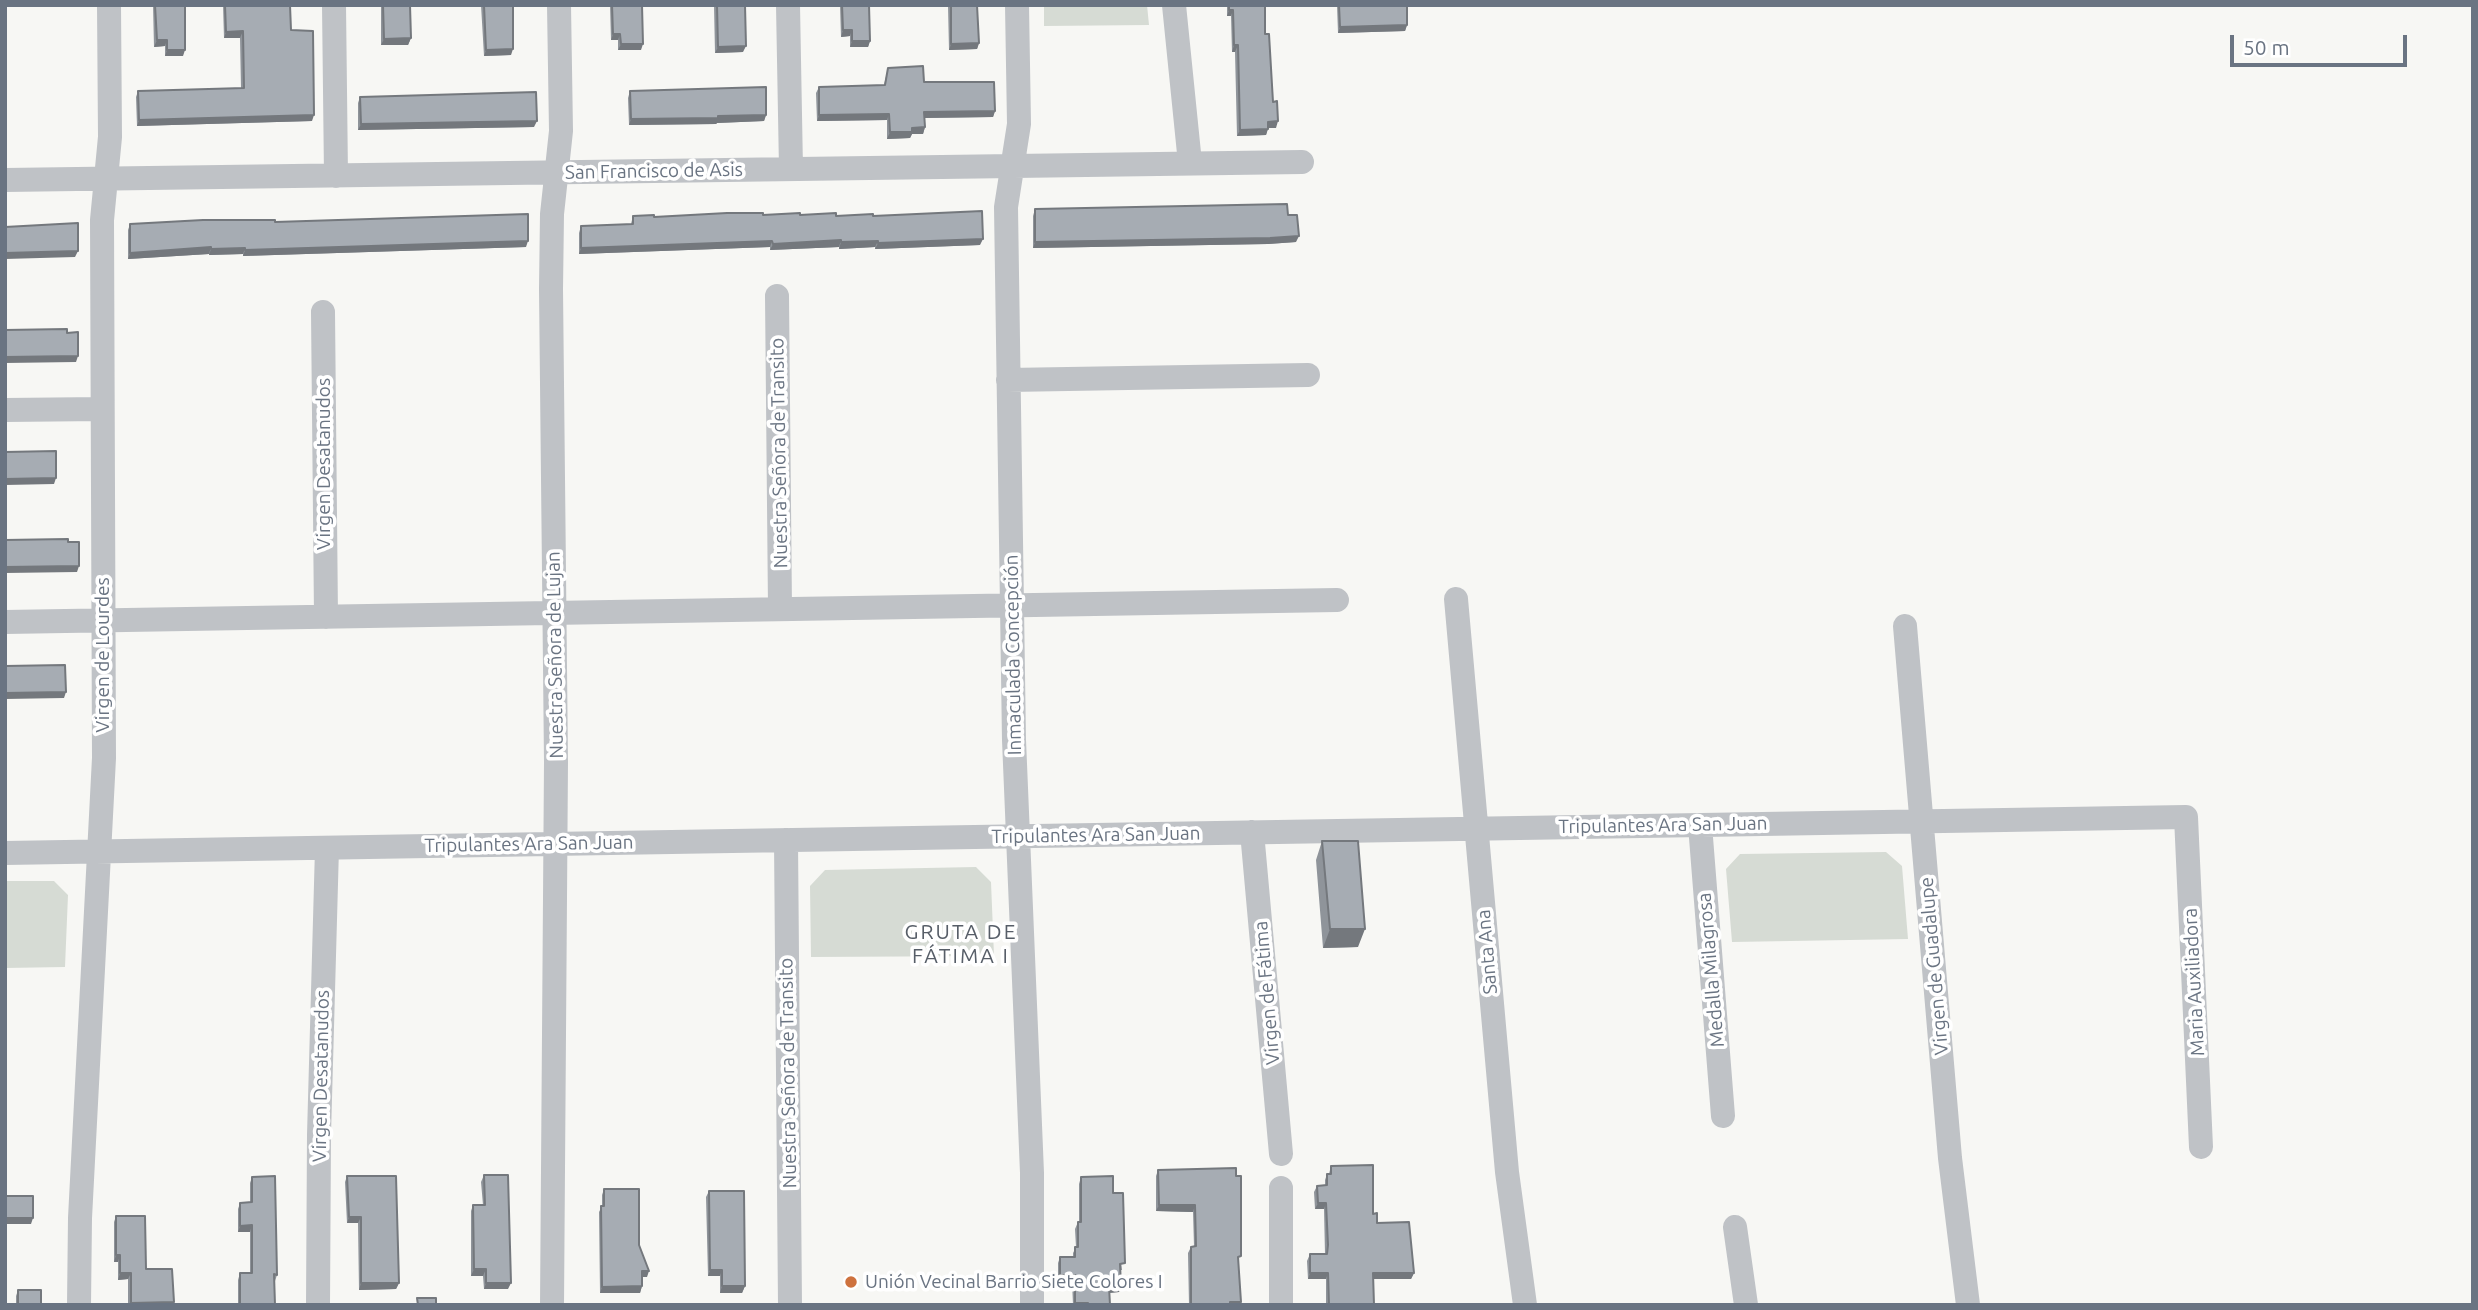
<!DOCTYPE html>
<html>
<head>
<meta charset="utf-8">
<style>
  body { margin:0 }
  #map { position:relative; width:2478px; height:1310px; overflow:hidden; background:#f7f7f4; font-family:Ubuntu,sans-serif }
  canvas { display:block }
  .frame { position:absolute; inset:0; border:7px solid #6a7482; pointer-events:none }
  .scale { position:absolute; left:2230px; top:35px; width:177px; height:32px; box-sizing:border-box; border:4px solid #6a7482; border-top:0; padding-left:9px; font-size:21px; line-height:24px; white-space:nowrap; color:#6a7482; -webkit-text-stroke:5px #fff; paint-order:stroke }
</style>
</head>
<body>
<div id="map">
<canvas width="2478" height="1310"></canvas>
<div class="frame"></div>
<div class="scale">50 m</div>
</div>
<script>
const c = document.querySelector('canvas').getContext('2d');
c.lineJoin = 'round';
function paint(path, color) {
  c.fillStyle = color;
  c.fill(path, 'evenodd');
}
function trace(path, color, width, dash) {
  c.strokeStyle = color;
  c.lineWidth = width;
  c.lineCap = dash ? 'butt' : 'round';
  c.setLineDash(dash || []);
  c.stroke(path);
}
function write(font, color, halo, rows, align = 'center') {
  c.font = font + ' Ubuntu,sans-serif';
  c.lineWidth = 7;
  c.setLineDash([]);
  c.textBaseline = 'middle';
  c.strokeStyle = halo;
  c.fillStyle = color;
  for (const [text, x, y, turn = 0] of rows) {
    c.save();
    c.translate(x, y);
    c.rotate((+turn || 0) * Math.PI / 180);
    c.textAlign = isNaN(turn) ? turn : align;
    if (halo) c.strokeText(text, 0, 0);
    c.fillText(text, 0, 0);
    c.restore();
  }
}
paint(new Path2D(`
  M1044 5H1147L1149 25 1044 26Z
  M1886 852 1902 866 1908 939 1732 942 1726 869 1740 854Z
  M976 867 991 882 994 956 811 957 810 886 825 870Z
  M5 881H54L68 895 65 967 5 968Z`), '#d6dbd4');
trace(new Path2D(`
  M334 5 336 176
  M788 5 791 169
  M1017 5 1019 124 1006 207 1014 740 1032 1173V1305
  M1174 5 1190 163
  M5 180 1302 162
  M777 296 780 609
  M323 312 326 617
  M1008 380 1308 375
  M5 410 102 409
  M1456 599 1507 1172 1525 1305
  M5 622 1337 600
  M1905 626 1950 1158 1968 1305
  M1700 825 1723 1116
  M1252 832 1281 1154
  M786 840 790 1305
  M5 853 2186 817 2201 1147
  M1735 1227 1746 1305
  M79 1305 80 1218 104 758 102 220 110 137 109 5
  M318 1305 319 1135 327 848
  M552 1305 556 762 551 289 552 214 561 131 559 5
  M1281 1305V1188`), '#bfc2c6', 24);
paint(new Path2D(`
  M153 5H185L183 56H165V46L154 47Z
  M223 5H290L291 30 312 121 137 126 136 97 138 91 241 88 240 38H224Z
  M381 5H410L411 38 408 45H381Z
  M481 5H513L511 55 484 56Z
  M610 5H642L641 50H618V40H611Z
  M714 5H745L743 52 715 53Z
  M840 5H869L870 41 868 47H850V36L841 37Z
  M948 5H977L979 43 977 49 949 50Z
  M1227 5H1265V34L1276 128H1268L1266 135 1237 136 1235 52H1232L1231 16H1227Z
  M1337 5H1407V25L1405 31 1338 33Z
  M888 68 995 111 993 117 925 118V127L923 134H912L910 138 887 139V120L817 121 816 93 819 87 884 85Z
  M630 91 766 115 764 121 717 123 716 124 629 125 628 98Z
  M360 97 534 127 358 130V103Z
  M1035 209 1288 215 1296 242 1268 244 1033 248V216Z
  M763 215 873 216 980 245 875 249V247L839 249V247L770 250V247L579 254V233L581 226 631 224 633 216 654 217Z
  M275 222 526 247 243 256V254L209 255V254L128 259V230L130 224Z
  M1322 841 1358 947 1323 948 1316 860Z
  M1331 1166 1373 1214 1377 1223 1414 1273 1411 1279H1373L1374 1305H1326V1279H1308L1307 1261 1310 1254H1325L1324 1209H1315L1314 1192 1317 1186 1325 1185V1180L1327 1174H1329Z
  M1236 1168 1240 1305H1189L1188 1253 1191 1247 1194 1246 1193 1212 1156 1211V1176L1158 1170Z
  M484 1175 508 1289H484L483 1276H471V1211L473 1205H483L481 1182Z
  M347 1176 399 1283 396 1289 359 1290 358 1223H347L345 1182Z
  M252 1177 277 1275 275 1281V1305H238V1280L240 1273H250V1232H238V1209L240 1203 250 1202V1183Z
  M1081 1177 1113 1193 1122 1270H1120L1121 1286 1119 1292 1110 1293V1305H1073L1072 1281H1058V1263L1060 1257H1073V1253L1076 1247 1075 1229 1078 1222H1079V1184Z
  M604 1189 639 1245 647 1277H642V1286L640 1293H600L599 1212 602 1206V1195Z
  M709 1191 745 1286 742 1293H720V1276H708L706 1197Z
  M116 1216 146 1269 174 1302 173 1305H128V1279L118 1280V1262H114V1222Z
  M18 1290 41 1305H16V1296Z`), '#8f949a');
paint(new Path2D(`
  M1229 10H1233L1231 16H1227Z
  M1407 25 1405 31 1338 33 1340 27Z
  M843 30H852L850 36 841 37Z
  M243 31 240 38H224L226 32Z
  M613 34H620L618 40H611Z
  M411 38 408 45H381L384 39Z
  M157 40H167L165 46 154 47Z
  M852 41H870L868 47H850Z
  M979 43 977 49 949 50 951 44Z
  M621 44H643L641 50H618Z
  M1234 45H1238L1235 52H1232Z
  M746 46 743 52 715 53 718 47Z
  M513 49 511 55 484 56 486 50Z
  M167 50H185L183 56H165Z
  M995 111 993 117 922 118 924 112Z
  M889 114 887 120 817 121 819 115Z
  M314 115 312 121 137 126 139 120Z
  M766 115 764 121 717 123 716 124 629 125 631 119Z
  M537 121 534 127 358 130 361 124Z
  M1278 121 1276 128H1266L1268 122Z
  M925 127 923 134H912L910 138 887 139 890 132 912 128Z
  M1268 129 1266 135 1237 136 1240 130Z
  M1299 236 1296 242 1268 244 1033 248 1035 242Z
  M983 239 980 245 875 249 878 243Z
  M841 240 839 247 770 250 773 244Z
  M528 241 526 247 243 256 245 250Z
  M772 241 770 247 579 254 581 248Z
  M878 241 875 247 839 249 841 242Z
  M211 247 209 254 128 259 130 253Z
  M245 248 243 254 209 255 211 249Z
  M78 251 75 257 5 259V253Z
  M78 356 76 362 5 363V357Z
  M56 478 54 484 5 485V479Z
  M79 566 77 572 5 573V567Z
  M66 692 64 698 5 699V693Z
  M1330 929H1365L1358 947 1323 948Z
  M1318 1203H1326L1324 1209H1315Z
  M1159 1205H1195L1193 1212 1156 1211Z
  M349 1217H361L358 1223H347Z
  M5 1218H33L31 1224H5Z
  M252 1225 250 1232H238L240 1226Z
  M116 1255H120L118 1262H114Z
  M474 1269H486L483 1276H471Z
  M710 1270H722L720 1276H708Z
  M642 1271H649L647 1277H640Z
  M120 1273H131L128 1279 118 1280Z
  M1310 1273H1328L1326 1279H1308Z
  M1373 1273H1414L1411 1279H1371Z
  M1060 1275H1075L1072 1281H1058Z
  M361 1283H399L396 1289 359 1290Z
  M486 1283H511L508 1289H484Z
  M642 1286 640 1293H600L602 1287Z
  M722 1286H745L742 1293H720Z
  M1109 1286H1121L1119 1292 1107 1293Z
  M174 1302 173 1305H130L131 1303Z
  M1230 1302H1241L1240 1305H1229Z`), '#74787d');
const building = new Path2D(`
  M155 5H185V50H167V40H157Z
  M225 5H290L291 30 313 31 314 115 139 120 138 91 244 88 243 31 226 32Z
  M383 5H410L411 38 384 39Z
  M484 5H513V49L486 50Z
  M612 5H642L643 44H621L620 34H613Z
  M717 5H745L746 46 718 47Z
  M842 5H869L870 41H852V30H843Z
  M951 5H977L979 43 951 44Z
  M1229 5H1265V34H1269L1273 102 1277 101 1278 121 1268 122V129L1240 130 1238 45H1234L1233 10H1229Z
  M1339 5H1407V25L1340 27Z
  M923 66 924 82H994L995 111 924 112 925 127 912 128V132H890L889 114 819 115V87L885 85 888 68Z
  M766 87V115L718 116V118L631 119 630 91Z
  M536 92 537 121 361 124 360 97Z
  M1287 204 1288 215H1297L1299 236 1270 238 1035 242V209Z
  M982 211 983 239 878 243V241L841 242V240L773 244 772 241 581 248V226L633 224V216L654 215V217L727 213H763V215L800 213V215L836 213V216L873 214V216Z
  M528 214V241L245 250V248L211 249V247L130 253V224L203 220H275V222Z
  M78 223V251L5 253V227Z
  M67 329V333L78 332V356L5 357V330Z
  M56 451V478L5 479V452Z
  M68 539V542H79V566L5 567V540Z
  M65 665 66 692 5 693V666Z
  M1322 841H1358L1365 929H1330Z
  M1373 1165V1214L1377 1213V1223L1409 1222 1414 1273H1373L1374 1305H1329L1328 1273H1310V1254H1327L1328 1245 1326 1203H1318L1317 1186 1327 1185V1174H1331V1166Z
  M1236 1168V1176H1241V1256L1238 1257 1241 1302H1230V1305H1191V1247L1196 1246 1195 1205H1159L1158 1170Z
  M484 1175H508L511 1283H486V1269H474L473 1205H485Z
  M275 1176 277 1275 274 1274 275 1305H240V1273H252V1225L240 1226V1203L252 1202V1177Z
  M347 1176H396L399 1283H361V1217H349Z
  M1113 1176V1193H1123L1125 1263 1120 1264 1121 1286H1109L1110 1305H1088V1303H1075V1275H1060V1257H1075V1247H1078V1222H1081V1177Z
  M604 1189H639V1245L649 1271H642V1286L602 1287 601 1206H604Z
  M709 1191H744L745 1286H722V1270H710Z
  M5 1196H33V1218H5Z
  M116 1216H145L146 1269H172L174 1302 131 1303V1273H120V1255H116Z
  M18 1290H41V1305H18Z
  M417 1298H436V1305H418Z`);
paint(building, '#a6acb3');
trace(building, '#74787d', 2);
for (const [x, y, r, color] of [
  [851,1282,7,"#ce723e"]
]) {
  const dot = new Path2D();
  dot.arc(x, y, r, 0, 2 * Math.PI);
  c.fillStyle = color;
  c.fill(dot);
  trace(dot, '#fff', 2.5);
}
write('19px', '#6a7482', '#fff', [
  ["San Francisco de Asis",654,171,-1],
  ["Nuestra Señora de Transito",779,453,-91],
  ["Virgen Desatanudos",324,464,-90],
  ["Virgen de Lourdes",103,655,-90],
  ["Nuestra Señora de Lujan",555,655,-91],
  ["Inmaculada Concepción",1013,655,-91],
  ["Tripulantes Ara San Juan",1663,825,-1],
  ["Tripulantes Ara San Juan",1096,835,-1],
  ["Tripulantes Ara San Juan",529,844,-1],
  ["Santa Ana",1487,952,-95],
  ["Virgen de Guadalupe",1934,966,-95],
  ["Medalla Milagrosa",1711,970,-95],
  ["Maria Auxiliadora",2194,982,-93],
  ["Virgen de Fátima",1267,993,-95],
  ["Nuestra Señora de Transito",788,1073,-91],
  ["Virgen Desatanudos",321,1076,-89]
]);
write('19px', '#6a7482', '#fff', [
  ["Unión Vecinal Barrio Siete Colores I",865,1282]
], 'left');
c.letterSpacing = '2px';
write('21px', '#575e68', '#fff', [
  ["GRUTA DE",961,932],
  ["FÁTIMA I",961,956]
]);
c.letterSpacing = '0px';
</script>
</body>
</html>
